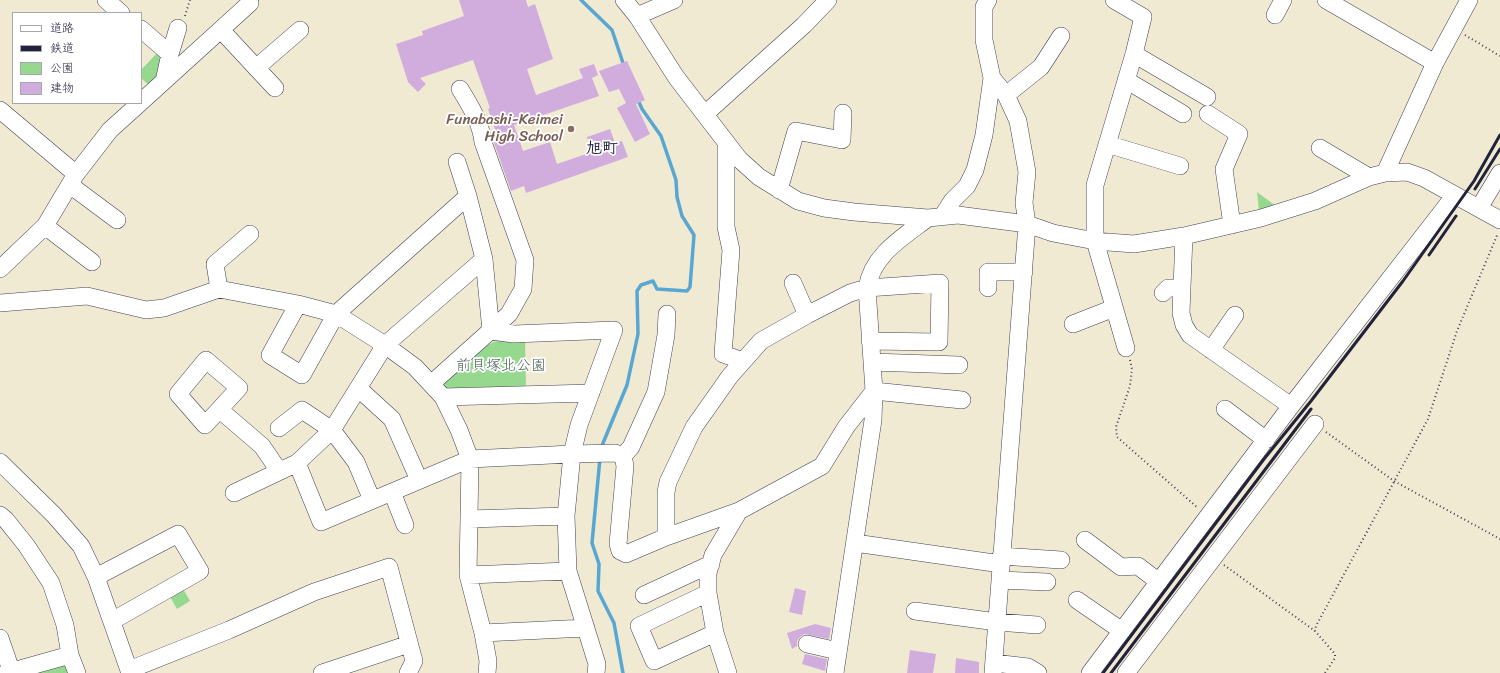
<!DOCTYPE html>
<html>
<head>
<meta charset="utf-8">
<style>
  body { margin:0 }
  #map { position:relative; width:1500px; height:673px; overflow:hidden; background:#f1ead3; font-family:Sriracha,"Klee One",sans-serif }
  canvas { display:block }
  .legend { position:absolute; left:12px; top:12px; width:130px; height:92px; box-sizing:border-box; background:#fff; border:1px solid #a7a7b1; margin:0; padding:5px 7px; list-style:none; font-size:12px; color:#22223b }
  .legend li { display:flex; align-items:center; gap:8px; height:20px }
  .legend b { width:20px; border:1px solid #a7a7b1 }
</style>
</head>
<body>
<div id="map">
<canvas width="1500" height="673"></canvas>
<ul class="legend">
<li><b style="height:5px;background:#fff"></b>道路</li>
<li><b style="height:5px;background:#22223b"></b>鉄道</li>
<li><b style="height:11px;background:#97d88f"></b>公園</li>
<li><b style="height:11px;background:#d1adde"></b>建物</li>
</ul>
</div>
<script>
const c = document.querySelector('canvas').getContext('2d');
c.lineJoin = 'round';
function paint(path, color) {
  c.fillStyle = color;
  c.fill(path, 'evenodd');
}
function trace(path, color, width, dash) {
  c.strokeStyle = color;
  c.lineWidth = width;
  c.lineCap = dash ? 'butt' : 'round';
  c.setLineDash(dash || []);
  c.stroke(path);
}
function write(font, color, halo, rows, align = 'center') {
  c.font = font + ' Sriracha,"Klee One",sans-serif';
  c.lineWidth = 3.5;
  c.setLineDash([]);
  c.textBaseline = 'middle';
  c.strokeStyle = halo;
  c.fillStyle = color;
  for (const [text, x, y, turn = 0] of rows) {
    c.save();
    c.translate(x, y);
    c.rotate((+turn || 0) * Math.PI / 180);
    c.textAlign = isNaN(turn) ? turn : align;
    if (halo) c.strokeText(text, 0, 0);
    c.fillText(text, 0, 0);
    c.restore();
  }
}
paint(new Path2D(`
  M158 52 164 58 159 76 150 86 141 78V70Z
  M1257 192 1276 206 1259 211Z
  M510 337H525L526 390H448L444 386V381L479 349 494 342Z
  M181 585 190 601 177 609 168 593Z
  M64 659 71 673H22Z`), '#97d88f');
trace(new Path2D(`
  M581 0 612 30 624 66
  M601 448 627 385 638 334 637 291 641 285 653 281 657 289 687 291 690 287 694 235 682 216 677 197 676 180 661 136 642 109 638 100
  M600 458 592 543 599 564 598 591 614 623 623 673`), '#58a7d2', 3.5);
paint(new Path2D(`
  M459 0H526L528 7 535 4 553 59 527 69 536 95 583 78 579 69 594 64 598 75 592 78 599 96 514 125 523 151 550 142 557 164 592 152 587 137 610 129 615 143 622 141 628 157 526 193 524 186 511 191 493 140 498 138 488 109 490 108 473 60 420 78 426 84 418 92 408 82 396 44 423 35 422 31 464 16Z
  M627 61 645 100 636 104 650 134 635 142 617 108 626 103 619 89 609 92 599 71Z
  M795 588 806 591 802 615 789 612Z
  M815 624 831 628 829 639 804 634 799 638 797 641V646L792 649 787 633Z
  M910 650 936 654 933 673H907Z
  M805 654 827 659 825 671 802 664Z
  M956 658 979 662V673H955Z`), '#d1adde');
const minor = new Path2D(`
  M106 0 121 13
  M624 0 637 16 676 77 739 159 759 177 798 201 824 208 854 212 928 218 958 215 1027 224 1053 233 1095 241 1134 244 1184 236 1261 218 1315 201 1369 177 1385 173 1407 172 1424 178 1500 220
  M1114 0 1143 17 1134 54 1095 185V241L1126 348
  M1326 0 1435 63
  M1275 15 1283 0
  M637 16 674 0
  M141 29 170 54
  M221 30 275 88
  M1134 54 1207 97
  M256 68 300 30
  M992 78 1006 95 1018 121 1027 172 1024 203 1027 224 993 673
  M1126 80 1183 114
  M164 81 170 54 178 28
  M1006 95 1041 67 1061 36
  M141 102 250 3
  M0 110 76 174
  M705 114 804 25 828 0
  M1208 114 1239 134 1224 169 1232 225
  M726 142V227L731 250 723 354 743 361
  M1107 144 1180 166
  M1320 148 1369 177
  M457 162 468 196 484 259 491 331 514 334 614 330 579 425 572 454 566 516 568 571 597 664 596 673
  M1385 173 1435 63 1469 0
  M70 185 117 220
  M779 190 796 131 842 140 843 113
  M1479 208 1500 173
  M943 215 952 201 967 186 975 170 984 135 992 78 984 40V7L988 0
  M45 226 92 262
  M1184 236 1181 313 1184 325 1190 335 1291 406
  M0 269 45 226 76 174 110 130 140 103
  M793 283 807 315
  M988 288V272H1024
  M219 289 215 264 250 234
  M1163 293 1168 288H1182
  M0 303 87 296 146 310 164 308 219 289 298 304 336 314 385 345 415 367 443 397 459 430 470 459 468 575 483 633 488 661 487 673
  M298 304 270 355 302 375 336 314 468 196
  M1073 324 1114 308
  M1211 350 1235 315
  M206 360 239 388 205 425 178 394Z
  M872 362 959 365
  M431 384 509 314 523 289 525 260 483 142C481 123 470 105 460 89
  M358 388 392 419 419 480
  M443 397 591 393
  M1225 409 1266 440
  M220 410 262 446 279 471
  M279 428 302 410 332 430 356 462 372 500
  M623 456 631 447 656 392 666 335 667 314
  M0 462 54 515 81 546 96 577 130 673
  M297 463 321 522 470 459 572 454 615 453 623 456 625 466 618 544 620 551 626 554 666 537 739 511 822 466 846 427 874 391 962 400
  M392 492 405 525
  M234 493 297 463 332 430 385 345 484 259
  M0 515 6 520 26 545 51 583 65 625 70 655 77 673
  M469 519 566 516
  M666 537V492L668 482 694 427 730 376 761 341 807 315 850 293 867 288 940 283 939 342 870 341
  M1085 540 1121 567 1138 566 1159 582
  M855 543 1001 564
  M1001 556 1061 560
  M468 575 568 571
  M96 577 178 534 200 571 112 621
  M1000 580 1047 582
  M708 593 639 626 654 661 715 633
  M644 595 711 564
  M1077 600 1122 631
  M915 611 997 622 1037 625
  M483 633 586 628
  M0 638 12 673
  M807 644 838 651
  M994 663 1028 667 1038 673
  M129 670 229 630 314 592 389 567 414 661 408 673
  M6 673 70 655
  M322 673 409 644
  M728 673 715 633 708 593V573L713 555 739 511
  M835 673 873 420 874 391 867 288C872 255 903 237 928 218
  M1090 673 1291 406 1455 195
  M1126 673 1315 424`);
trace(minor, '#414052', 18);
trace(new Path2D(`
  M185 16 190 0
  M1465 35 1500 56
  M1130 360 1132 369 1130 386 1116 427 1117 437 1198 508
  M1326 432 1394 481 1500 539
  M1224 565 1315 631
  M1325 673 1335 658V654L1315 631 1316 626 1428 419 1457 331 1498 233`), '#414052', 2, [1, 3]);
trace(minor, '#fff', 17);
trace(new Path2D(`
  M1475 189 1500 149
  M1429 255 1456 216
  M1103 673 1264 459 1311 401 1403 281 1474 181 1500 135
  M1111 673 1311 409`), '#22223b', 3);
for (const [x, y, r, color] of [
  [571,129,4,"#8d6e63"]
]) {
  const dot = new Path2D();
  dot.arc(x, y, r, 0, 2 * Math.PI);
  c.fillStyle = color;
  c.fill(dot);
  trace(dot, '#fff', 1.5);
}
write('15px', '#785e54', '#fff', [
  ["Funabashi-Keimei",563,120],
  ["High School",563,137]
], 'right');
write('15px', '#4b6258', '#fff', [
  ["前貝塚北公園",501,366]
]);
write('bold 16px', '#22223b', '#fff', [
  ["旭町",602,149]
]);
</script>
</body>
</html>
